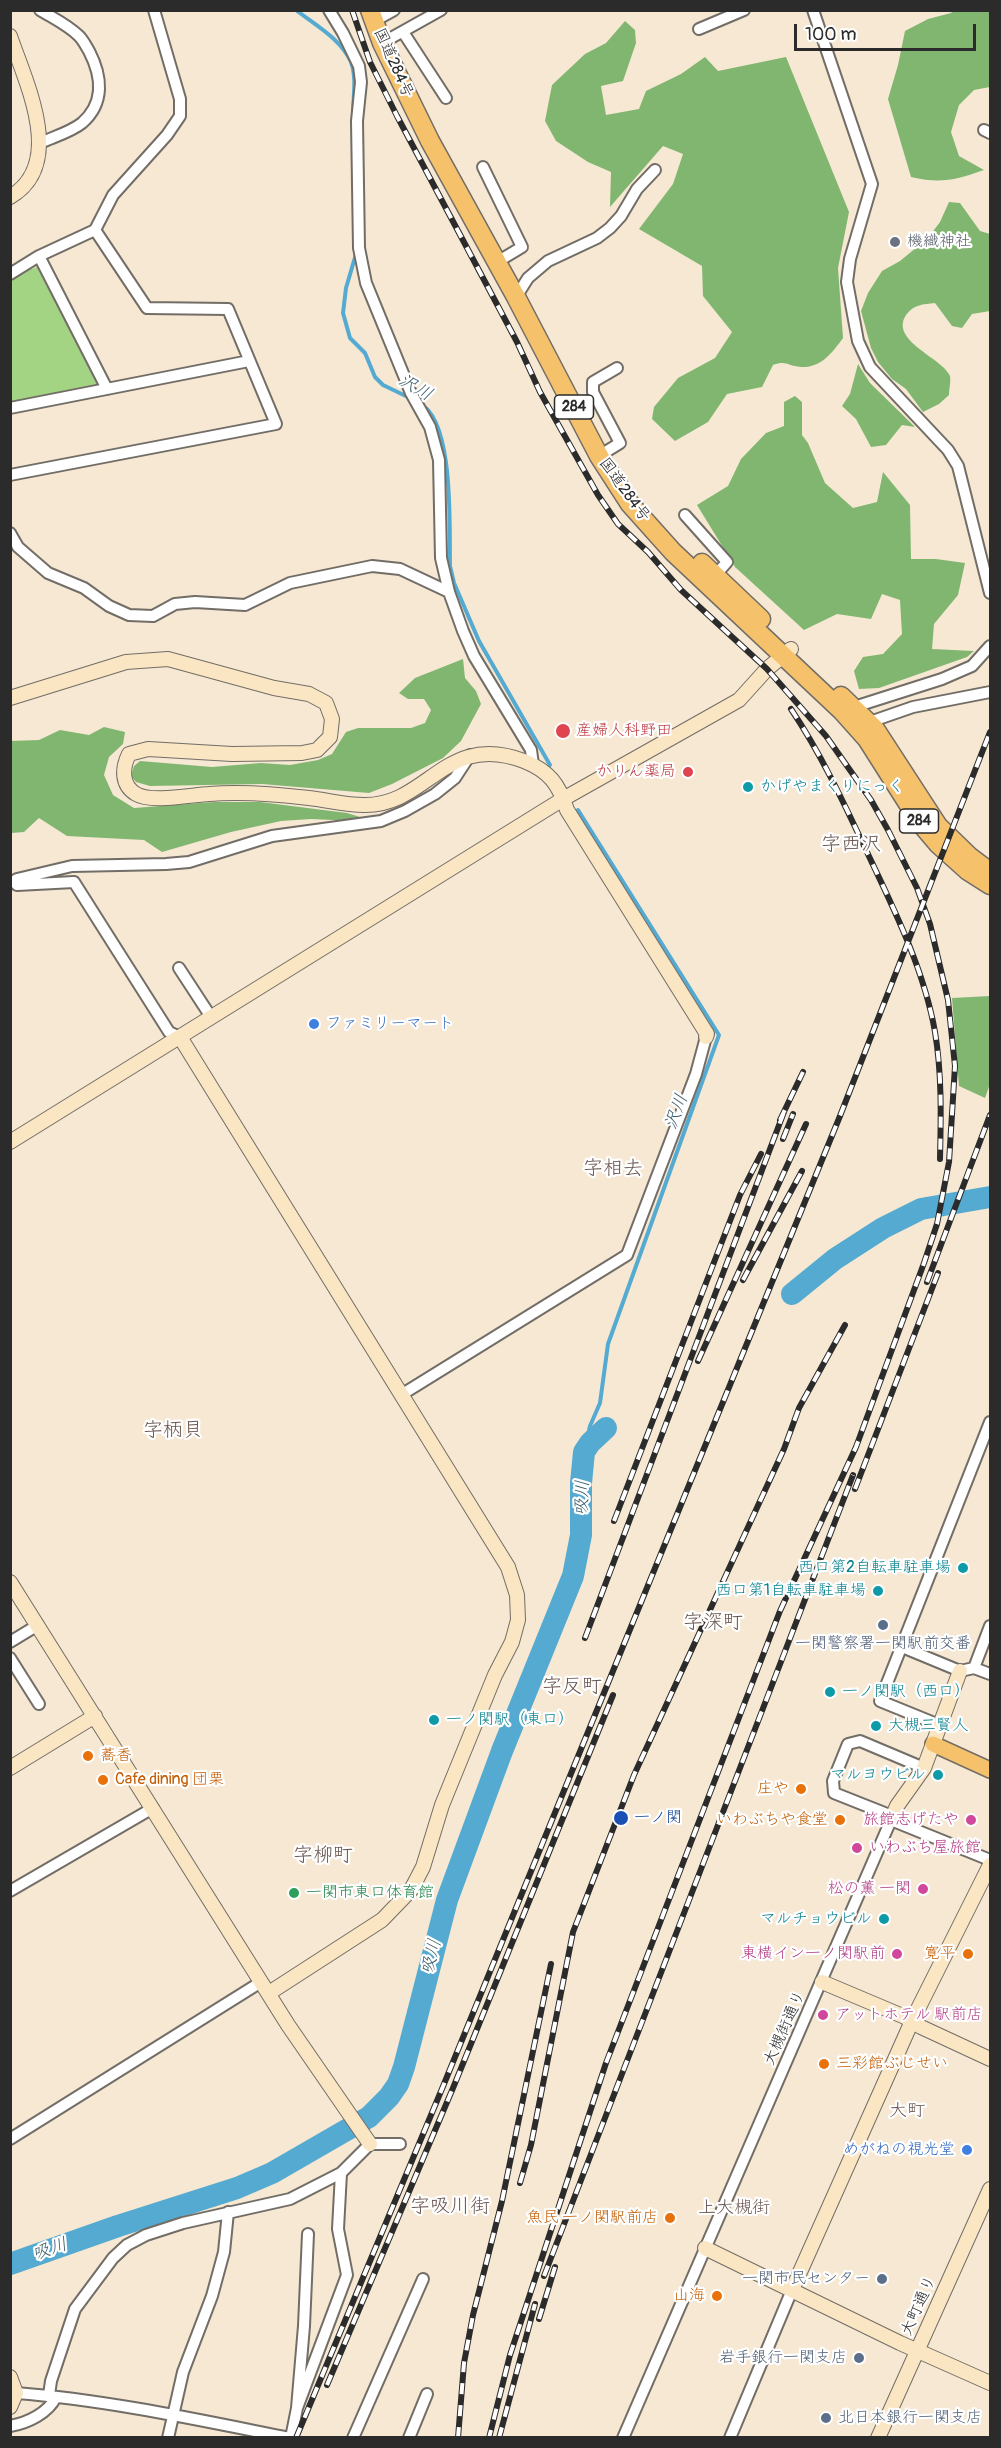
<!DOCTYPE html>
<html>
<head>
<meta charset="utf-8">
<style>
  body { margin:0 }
  #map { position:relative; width:1001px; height:2448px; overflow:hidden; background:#f6e8d3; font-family:Pangolin,sans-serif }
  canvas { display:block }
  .frame { position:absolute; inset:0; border:12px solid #2b2b2b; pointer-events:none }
  .scale { position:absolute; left:794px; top:24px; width:182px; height:27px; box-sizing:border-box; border:3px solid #2b2b2b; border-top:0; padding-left:8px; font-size:18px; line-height:21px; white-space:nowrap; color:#2b2b2b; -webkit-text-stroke:4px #fff; paint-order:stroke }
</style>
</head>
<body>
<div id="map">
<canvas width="1001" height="2448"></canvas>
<div class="frame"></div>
<div class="scale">100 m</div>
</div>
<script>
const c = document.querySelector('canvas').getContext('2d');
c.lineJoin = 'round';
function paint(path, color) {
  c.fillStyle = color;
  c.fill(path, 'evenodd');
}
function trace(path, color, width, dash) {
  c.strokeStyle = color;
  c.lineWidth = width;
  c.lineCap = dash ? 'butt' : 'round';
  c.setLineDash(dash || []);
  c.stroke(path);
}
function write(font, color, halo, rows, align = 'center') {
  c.font = font + ' Pangolin,"Klee One",sans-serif';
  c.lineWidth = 4.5;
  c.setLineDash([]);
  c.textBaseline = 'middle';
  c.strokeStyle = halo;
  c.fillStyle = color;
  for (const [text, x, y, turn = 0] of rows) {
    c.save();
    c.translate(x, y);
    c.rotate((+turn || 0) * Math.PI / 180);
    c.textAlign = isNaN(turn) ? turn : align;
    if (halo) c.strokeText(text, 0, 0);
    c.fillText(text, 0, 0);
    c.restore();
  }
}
paint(new Path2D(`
  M37 267 100 381V388L11 406 12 276Z`), '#a2d483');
paint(new Path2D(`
  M953 11H990V87L974 90 959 105 951 132 959 156 984 170C955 180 941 184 911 177L888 99 898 65 905 31 928 19 951 13Z
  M625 21 635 30 636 43 623 81 601 86 606 115 639 109 646 91 681 74 705 57 718 71 786 57 849 212 838 268 843 338C832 353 821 368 801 367 787 366 787 360 773 365L762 387 727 394 708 422 675 441 652 419 654 407 678 378 715 358 732 332 703 296 702 266 639 229 673 184 683 154 663 146 610 207 611 172 588 162 556 141 545 121 552 85 585 54 606 43Z
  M949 202 960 203 980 231 990 234V311L972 314 962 328 952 326 935 303C923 304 913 305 906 315 889 341 943 358 950 376 951 381 949 390 949 395L939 404 923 412 906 389 892 379 878 362 871 348 861 311 868 293 882 271 900 261 928 238 940 222Z
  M858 364 870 383 915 427 902 425 886 445 871 447 856 419 842 406 850 394Z
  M795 396 802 402V435L808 443 825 483 853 508 877 502 883 472 910 505 911 559H936L965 563 958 595 934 624 932 649 974 651 967 657 879 688 859 689 854 671 863 657 883 654 902 634 900 600 882 594 871 619 837 614 804 630 735 567 697 505 728 486 741 459 766 433 784 426V402Z
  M463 659 465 678 476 691 481 704 461 741 443 758 392 784 369 793 262 784 150 786 136 782 131 776 134 766 140 761 212 767 261 763 290 765 318 760 332 754 346 732 358 728H411L425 723 431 710 424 699H408L399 693 415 678Z
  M104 727 125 732 123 744 109 757 104 775 113 795 134 808 214 802H260L347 813 360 817 355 821 311 819 281 821 231 832 162 852 144 840 67 836 39 818 24 832 11 833 10 741 39 740 60 730 89 735Z
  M990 996V1084L985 1098 959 1086 952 998Z`), '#81b671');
trace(new Path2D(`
  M296 10C315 25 341 39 351 62 357 78 353 98 353 114
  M356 254 346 288 343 313 350 338 365 353 375 377 383 385 410 398
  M419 403C455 420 449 529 450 566L454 583 479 641 550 765
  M578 810 719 1035 608 1344 600 1403 590 1426 584 1452`), '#55aad1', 4);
trace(new Path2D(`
  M792 1294 835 1259 883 1228 921 1209 990 1197
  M10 2264 118 2226 237 2188 272 2173 369 2117 389 2097 398 2084 404 2067 447 1900 502 1751 573 1576 581 1535V1483L584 1452 590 1443 606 1428`), '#55aad1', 22);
const street = new Path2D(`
  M40 10C53 18 68 25 79 36 83 40 86 46 89 51 102 76 105 103 82 123 71 132 53 137 40 143
  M329 10 343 33 359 66 361 82 357 121 359 248 366 283 411 393 430 427 439 460 441 558 449 592 463 631 474 656 531 750 533 765
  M813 10 872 184 850 259 847 282 858 341 870 367 948 450 958 466 990 593
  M374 21 394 10
  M699 29 744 10
  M403 32 446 98
  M382 43 441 10
  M984 130 990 133
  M483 167 522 247 497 262
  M39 256 107 389
  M10 274 39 256 95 230
  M516 297 528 278 548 261 597 238 610 228 621 216 637 189 655 170
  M10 408 249 361
  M599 456 620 443 593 392V382L617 368
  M10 475 276 424 228 309 147 308 95 230 113 195 167 135 180 116V99L154 10
  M685 515 727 562 713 578
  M10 533 18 547 48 573 84 588 109 606 129 615 153 616 175 604 195 602 245 605 290 583 372 566 400 569 449 592
  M851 708 942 679 972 666 990 646
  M864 724 913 707 990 692
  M10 883 17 879 72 866 166 864 189 862 272 836 381 821 405 811 435 794 455 778 470 755
  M17 885 74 882 169 1032 180 1037
  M179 968 211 1017
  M401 1395 627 1255 696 1074 706 1037
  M10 1642 38 1625
  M902 1647 960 1671 974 1668 990 1626
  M10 1658 39 1704
  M974 1668 990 1674
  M939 1725 880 1701 990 1422
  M892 1816 834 1793 833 1781 848 1744 860 1741 924 1768
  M10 1891 153 1808
  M10 2139 261 1982
  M16 2393C108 2400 199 2420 290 2438
  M49 2395 51 2381 75 2309 113 2258 127 2245 146 2235 183 2223 290 2199 341 2173
  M297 2408 347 2275 338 2229 341 2173 370 2144H400
  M10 2426C28 2423 48 2413 56 2397
  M168 2438 183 2372 212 2296 224 2252 228 2212
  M291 2438 297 2408 304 2326 308 2234
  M353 2438 423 2279
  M409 2438 427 2394
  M623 2438 891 1820 990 1860
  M730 2438 792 2290`);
const secondary = new Path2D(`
  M10 36C25 81 67 164 10 197
  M10 698 126 662 168 659 274 688 309 694 326 703 332 719 330 737 317 750 302 753 232 754 148 749 129 754C122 768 121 785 136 794 151 803 191 795 209 794 242 791 276 794 309 798 327 800 346 805 364 805 428 806 445 731 524 761 549 771 559 784 567 810L707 1034 706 1037
  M180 1037 508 1567 517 1595 518 1620 512 1642 495 1675 442 1805 423 1867 411 1890 382 1920 269 1993
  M10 1142 563 799 739 700 767 669 791 649
  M10 1582 288 2025 370 2144
  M10 1768 95 1716
  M891 1820 897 1806 924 1768 960 1671
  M822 1982 905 2017 921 2027 990 2059
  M705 2248 900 2343 990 2383
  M792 2290 912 2021 990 1865
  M10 2377 16 2393 10 2407
  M878 2438 990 2189`);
const primary = new Path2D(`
  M933 1744 990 1770`);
const highway = new Path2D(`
  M370 10 382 43 430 141 516 297 599 456 630 504 673 552 842 711 867 739 921 824 938 844 968 871 990 885
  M702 563 761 619
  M841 696 875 729 938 826 970 857 990 872`);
trace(street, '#726d66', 14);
trace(secondary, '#726d66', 16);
trace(primary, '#726d66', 18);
trace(highway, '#726d66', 21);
trace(street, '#fff', 10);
trace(secondary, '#fbe6c4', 14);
trace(primary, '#f6c16b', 15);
trace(highway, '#f6c16b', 18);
const rail = new Path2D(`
  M352 10 370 62 397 116 517 342 540 392 598 495 618 524 648 552 681 590 767 669 826 736 871 800 888 830 917 888 930 924 948 1000 955 1066 949 1162 937 1224 924 1263 856 1447 780 1611 606 2063 510 2355 489 2438
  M791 709C821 754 843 801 866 850 893 907 924 969 935 1032 942 1074 941 1117 940 1159
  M780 1120 803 1072
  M783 1139 793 1114
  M743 1280 802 1171
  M927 1282 990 1115
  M698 1361 806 1124
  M855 1489 938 1273
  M614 1521 740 1195 761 1154
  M585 1638 784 1112
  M520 2183 531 2145 573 1932 634 1775 784 1449 799 1408 845 1325
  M544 2276 853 1475
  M539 2319 555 2267
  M327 2385 453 2088 613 1695
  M296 2438 444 2084 840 1116 990 732
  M458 2438 464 2363 473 2315 502 2201 551 1964
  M499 2438 535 2304`);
trace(rail, '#2b2b2b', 6);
trace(rail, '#fff', 4, [11]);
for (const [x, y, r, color] of [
  [895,242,6,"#6b7280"],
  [563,731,8,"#e0444e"],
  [688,772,6,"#e0444e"],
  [748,787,6,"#0f9aa8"],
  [314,1024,6,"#3f7fe0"],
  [963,1568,6,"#0f9aa8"],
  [878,1591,6,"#0f9aa8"],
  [883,1625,6,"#5c6f8a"],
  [830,1692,6,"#0f9aa8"],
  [434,1720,6,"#0f9aa8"],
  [876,1726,6,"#0f9aa8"],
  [88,1756,6,"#e8710a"],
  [938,1775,6,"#0f9aa8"],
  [103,1780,6,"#e8710a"],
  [801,1789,6,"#e8710a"],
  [621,1818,8,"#1a4fb4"],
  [840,1820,6,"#e8710a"],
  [971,1820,6,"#d1479c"],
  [857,1848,6,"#d1479c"],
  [923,1889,6,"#d1479c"],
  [294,1893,6,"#2e9e5b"],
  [884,1919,6,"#0f9aa8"],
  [897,1954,6,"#d1479c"],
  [968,1954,6,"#e8710a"],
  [823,2015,6,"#d1479c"],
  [824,2064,6,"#e8710a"],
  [967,2150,6,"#3f7fe0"],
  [670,2218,6,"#e8710a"],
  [882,2279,6,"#5c6f8a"],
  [717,2296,6,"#e8710a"],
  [859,2358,6,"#5c6f8a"],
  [826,2418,6,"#5c6f8a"]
]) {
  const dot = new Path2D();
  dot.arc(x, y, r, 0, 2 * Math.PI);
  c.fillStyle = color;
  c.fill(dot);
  trace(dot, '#fff', 2);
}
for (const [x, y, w] of [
  [574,407,39],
  [919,821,39]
]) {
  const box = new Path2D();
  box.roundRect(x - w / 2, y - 12, w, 24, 4.5);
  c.fillStyle = '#fff';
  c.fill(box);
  trace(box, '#2b2b2b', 1.5);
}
write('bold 15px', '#2b2b2b', null, [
  ["284",574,407],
  ["284",919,821]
]);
write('16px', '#2b2b2b', '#fff', [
  ["国道284号",393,63,66],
  ["国道284号",624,490,54],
  ["大槻街通り",785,2028,-66],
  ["大町通り",919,2306,-66]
]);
write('16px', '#5b616d', '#fff', [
  ["機織神社",907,242]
], 'left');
write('16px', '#be3a42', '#fff', [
  ["産婦人科野田",576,731],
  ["かりん薬局",676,772,"right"]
], 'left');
write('16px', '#0d838f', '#fff', [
  ["かげやまくりにっく",760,787],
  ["西口第2自転車駐車場",951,1568,"right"],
  ["西口第1自転車駐車場",866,1591,"right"],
  ["一ノ関駅（西口）",842,1692],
  ["一ノ関駅（東口）",446,1720],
  ["大槻三賢人",888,1726],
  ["マルヨウビル",926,1775,"right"],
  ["マルチョウビル",872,1919,"right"]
], 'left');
write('16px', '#366cbe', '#fff', [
  ["ファミリーマート",326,1024],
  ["めがねの視光堂",955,2150,"right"]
], 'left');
write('16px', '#4e5e75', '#fff', [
  ["一関警察署一関駅前交番",883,1644,"center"],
  ["一関市民センター",870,2279],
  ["岩手銀行一関支店",847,2358],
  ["北日本銀行一関支店",838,2418,"left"]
], 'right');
write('16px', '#c56008', '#fff', [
  ["蕎香",100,1756,"left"],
  ["Cafe dining 団栗",115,1780,"left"],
  ["庄や",789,1789],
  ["いわぶちや食堂",828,1820],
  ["寛平",956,1954],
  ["三彩館ぶじせい",836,2064,"left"],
  ["魚民 一ノ関駅前店",658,2218],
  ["山海",705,2296]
], 'right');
write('16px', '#164399', '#fff', [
  ["一ノ関",634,1818]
], 'left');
write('16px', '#b23c85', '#fff', [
  ["旅館志げたや",959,1820],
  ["いわぶち屋旅館",869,1848,"left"],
  ["松の薫 一関",911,1889],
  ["東横イン一ノ関駅前",885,1954],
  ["アットホテル 駅前店",835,2015,"left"]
], 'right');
write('16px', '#27864d', '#fff', [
  ["一関市東口体育館",306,1893]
], 'left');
write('italic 18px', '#3c5e6d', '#fff', [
  ["沢川",415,388,30],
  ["沢川",677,1112,-70],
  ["吸川",583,1498,-88],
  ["吸川",432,1957,-76],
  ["吸川",50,2250,-19]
]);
write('18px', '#69554f', '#fff', [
  ["大町",907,2111],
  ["上大槻街",734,2208]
]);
write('20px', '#69554f', '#fff', [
  ["字西沢",851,845],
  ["字相去",613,1169],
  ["字柄貝",173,1431],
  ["字深町",713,1623],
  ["字反町",572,1687],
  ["字柳町",323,1856],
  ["字吸川街",450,2207]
]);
</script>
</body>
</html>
